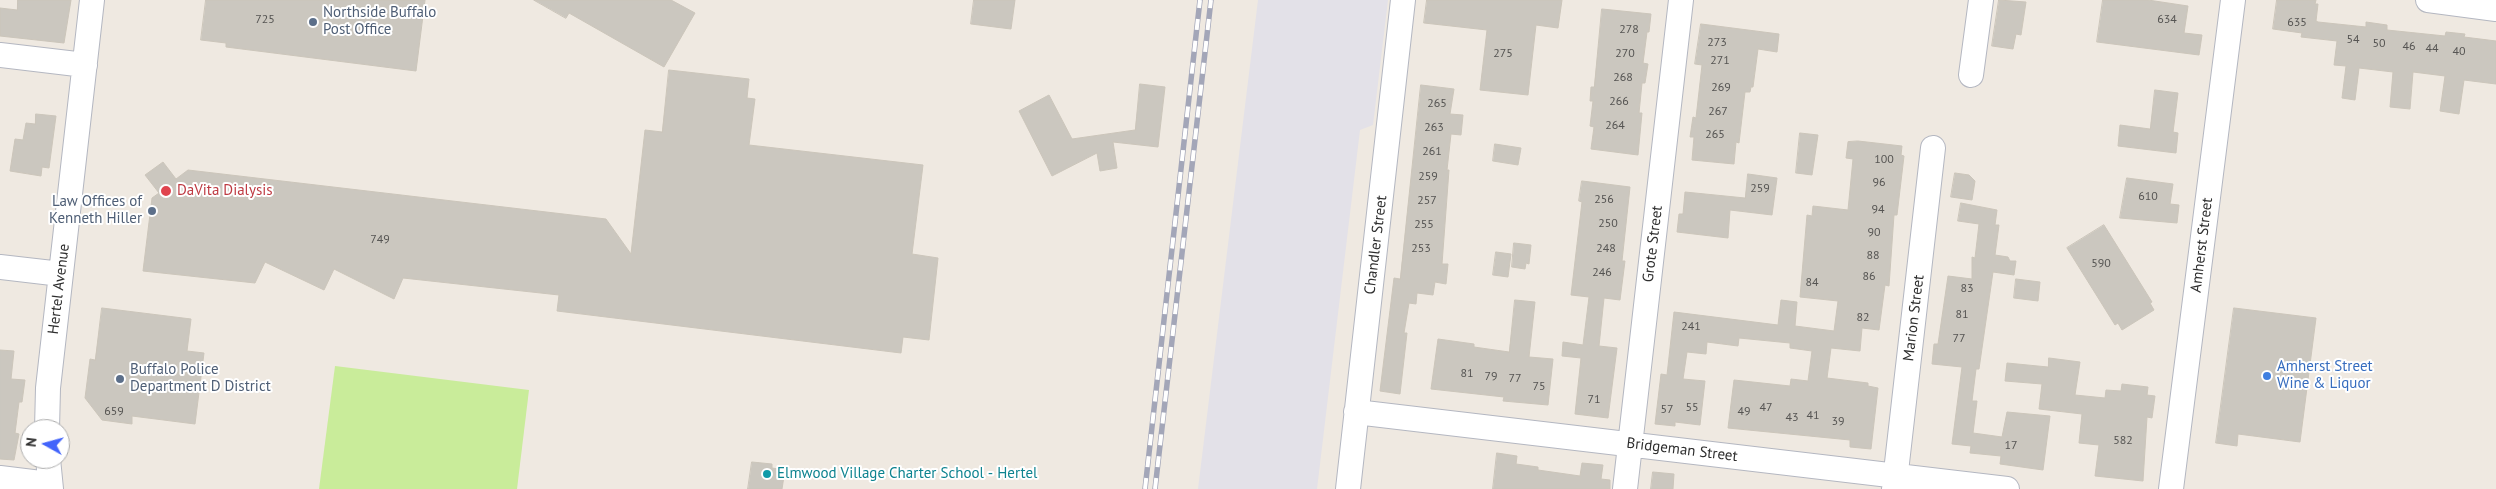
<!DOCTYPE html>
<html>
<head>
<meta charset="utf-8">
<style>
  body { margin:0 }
  #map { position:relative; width:2496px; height:489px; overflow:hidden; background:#efe9e1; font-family:"PT Sans",sans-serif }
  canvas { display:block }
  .north { position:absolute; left:20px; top:419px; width:50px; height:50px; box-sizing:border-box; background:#fff; border:1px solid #ababab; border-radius:50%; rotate:277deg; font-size:14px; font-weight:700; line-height:20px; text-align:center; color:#2e2e2e }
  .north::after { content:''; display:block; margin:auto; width:18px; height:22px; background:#4264fb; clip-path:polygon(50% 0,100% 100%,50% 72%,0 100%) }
</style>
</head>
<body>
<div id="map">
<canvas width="2496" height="489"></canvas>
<div class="north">N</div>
</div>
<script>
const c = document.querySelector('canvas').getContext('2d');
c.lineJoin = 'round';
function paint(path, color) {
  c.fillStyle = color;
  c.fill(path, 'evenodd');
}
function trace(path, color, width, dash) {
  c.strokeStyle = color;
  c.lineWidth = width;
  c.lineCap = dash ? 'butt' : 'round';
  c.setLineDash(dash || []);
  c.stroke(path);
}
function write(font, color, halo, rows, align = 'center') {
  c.font = font + ' "PT Sans",sans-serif';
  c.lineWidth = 4;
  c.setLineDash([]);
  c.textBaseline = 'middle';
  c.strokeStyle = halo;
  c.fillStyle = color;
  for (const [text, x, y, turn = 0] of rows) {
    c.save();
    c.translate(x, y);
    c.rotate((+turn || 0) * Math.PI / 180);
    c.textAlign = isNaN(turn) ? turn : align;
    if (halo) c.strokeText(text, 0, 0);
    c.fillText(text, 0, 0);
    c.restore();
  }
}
paint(new Path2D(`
  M1258 0H1388L1373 125 1360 130 1317 489H1198Z`), '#e3e1e8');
paint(new Path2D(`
  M335 366 529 390 517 489H319Z`), '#c9ec9a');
const building = new Path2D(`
  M18 0H71L64 43 0 36V8L17 10Z
  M206 0H425L416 71 226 47V43L201 40Z
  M534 0H671L695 13 664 67 569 13 566 18Z
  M974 0H1015L1011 29 971 24Z
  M1427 0H1562L1558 28 1536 25 1528 95 1480 90 1487 30 1424 23Z
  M1999 0 2026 2 2021 35 2016 34 2013 49 1992 46Z
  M2103 0H2148L2188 6 2184 33 2202 35 2199 55 2097 42Z
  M2277 0H2316L2315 4H2318L2316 21 2318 22 2366 27V22L2387 25V30L2445 36 2446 32 2465 34 2464 37 2496 41V84L2464 80 2459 114 2440 111 2445 76 2413 72 2410 109 2390 107 2393 72 2359 68 2355 100 2342 98 2346 66 2334 65 2337 41 2301 37 2302 33 2273 29Z
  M1602 9 1651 14 1649 32H1647L1643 63 1648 64 1645 83H1642L1639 113H1642L1638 155 1591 149 1594 127 1590 126 1593 101H1590L1591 87H1594Z
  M1701 24 1779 34 1777 52 1758 49 1753 87H1751L1750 92H1745L1739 143 1736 142 1734 164 1692 160 1694 137H1690L1693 117 1696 118 1702 65 1695 64Z
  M669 70 749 79 747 98 755 99 749 145 923 165 912 254 938 258 929 340 903 337 901 353 557 311 559 295 403 278 394 299 334 269 324 290 265 262 255 283 143 271 152 198 159 193 145 175 163 162 176 179 188 170 606 219 631 254 645 130 662 132Z
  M1140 84 1165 87 1158 147 1113 142 1117 168 1100 171 1097 153 1052 176 1019 111 1049 95 1072 139 1135 130Z
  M1421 85 1454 89 1450 114 1463 115 1461 135 1451 134 1447 170H1449L1442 264H1448L1446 284 1435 282 1433 295 1417 293 1416 304 1409 303 1404 333H1407L1400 394 1380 391 1394 278 1400 279Z
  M2155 90 2178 93 2173 132 2178 133 2176 153 2118 146 2120 125 2150 129Z
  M36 114 56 116 49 168 42 167 41 176 10 171 15 139 23 140 26 123 35 124Z
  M1800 133 1818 135 1812 175 1796 173Z
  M1858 141 1902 146 1901 155 1904 156 1897 215H1894L1889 286 1885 285 1879 330 1862 328 1860 351 1831 348 1827 378 1868 383V386L1878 388 1871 449 1850 447V440L1728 428 1734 380 1790 386 1791 379 1808 381 1812 351 1790 348V343L1739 338 1738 346 1707 342 1706 354 1687 352 1683 379 1705 381 1700 425 1675 422V426L1655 424 1661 374 1667 375 1674 312 1778 325 1781 300 1797 302 1795 326 1834 331 1838 301 1800 297 1807 215 1812 216 1813 206 1848 210 1853 159 1846 158 1848 142Z
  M1495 144 1521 148 1518 165 1493 161Z
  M1955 173 1969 175 1975 181 1972 200 1951 197Z
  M1748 174 1777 178 1772 215 1730 210 1728 238 1677 232 1679 214H1683L1685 192 1745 198Z
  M2127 178 2173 184 2170 204 2179 205 2177 223 2120 218Z
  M1582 181 1630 187 1622 261H1625L1620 300 1604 298 1599 346 1617 348 1608 418 1575 414 1581 358 1562 356 1563 342 1583 345 1589 297 1571 295 1582 202 1579 201Z
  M1961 203 1997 210 1995 225H1999L1995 255 2008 257 2010 261H2016L2014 275 1993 272 1979 369H1976L1972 401H1977L1973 433 2002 437 2007 412 2050 416 2043 470 2000 464 2001 456 1970 453 1971 446 1952 444 1962 367 1932 364 1934 344H1938L1948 276 1972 279V257L1975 258 1979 224 1958 221Z
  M2104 225 2152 302 2150 303 2154 310 2122 330 2118 323 2115 325 2067 248Z
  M1514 243 1531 245 1529 264 1526 263 1525 269 1512 267Z
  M1496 252 1511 254 1508 277 1493 275Z
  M2016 279 2040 282 2038 301 2014 298Z
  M1515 300 1535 302 1529 357 1553 359 1548 405 1503 401 1504 397 1431 389 1438 339 1474 344V347L1509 352Z
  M102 308 191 319 187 351 204 353 195 424 132 416V424L102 420 85 398 90 359 95 360Z
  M2234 308 2316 318 2300 442 2238 434 2237 446 2216 443Z
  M0 350 14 351 11 379 25 380 22 402H19L15 433 19 434 14 460 0 459Z
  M2049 358 2080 362 2075 395 2105 398 2106 390 2121 391 2122 384 2148 387 2147 395 2155 396 2152 418 2147 417 2143 481 2095 476 2099 445 2079 443 2082 414 2039 409 2042 384 2005 381 2007 363 2048 367Z
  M1497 453 1517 456 1516 464 1538 467V470L1580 476 1582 463 1603 465 1601 479 1610 480V489H1493Z
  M752 462 772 464V468L785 470 782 489H748Z
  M1653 472 1674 474 1673 489H1651Z`);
paint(building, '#cbc7bf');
trace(building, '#cbc5ba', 1);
const minor = new Path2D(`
  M2428 0 2496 9
  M0 55 85 65
  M1971 75 1981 0
  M0 267 61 274
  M1356 412 2007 489
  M47 429 48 388 92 0
  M48 459 51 489
  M0 478 49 484
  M1348 489 1403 0
  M1625 489 1681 0
  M1894 489 1933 148
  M2171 489 2233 0`);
trace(minor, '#b4b7c1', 26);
trace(minor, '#fff', 24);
const rail = new Path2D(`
  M1145 489 1200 0
  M1155 489 1211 0`);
trace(rail, '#a3a6b8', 5.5);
trace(rail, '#fff', 4, [11]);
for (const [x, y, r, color] of [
  [313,22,5,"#5c6f8a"],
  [166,191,6,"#e0444e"],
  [152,211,5,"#5c6f8a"],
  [2267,376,5,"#3f7fe0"],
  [120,379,5,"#5c6f8a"],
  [767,474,5,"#0f9aa8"]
]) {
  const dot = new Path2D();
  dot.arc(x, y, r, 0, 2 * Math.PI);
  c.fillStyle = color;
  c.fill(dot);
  trace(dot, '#fff', 2);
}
write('12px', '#555452', null, [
  ["725",265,20],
  ["634",2167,20],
  ["635",2297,23],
  ["278",1629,30],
  ["54",2353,40],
  ["273",1717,43],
  ["50",2379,44],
  ["46",2409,47],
  ["44",2432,49],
  ["40",2459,52],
  ["275",1503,54],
  ["270",1625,54],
  ["271",1720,61],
  ["268",1623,78],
  ["269",1721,88],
  ["266",1619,102],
  ["265",1437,104],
  ["267",1718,112],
  ["264",1615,126],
  ["263",1434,128],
  ["265",1715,135],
  ["261",1432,152],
  ["100",1884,160],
  ["259",1428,177],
  ["96",1879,183],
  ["259",1760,189],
  ["610",2148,197],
  ["256",1604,200],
  ["257",1427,201],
  ["94",1878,210],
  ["250",1608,224],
  ["255",1424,225],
  ["90",1874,233],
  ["749",380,240],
  ["253",1421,249],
  ["248",1606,249],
  ["88",1873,256],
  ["590",2101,264],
  ["246",1602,273],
  ["86",1869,277],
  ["84",1812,283],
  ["83",1967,289],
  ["81",1962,315],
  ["82",1863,318],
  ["241",1691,327],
  ["77",1959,339],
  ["81",1467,374],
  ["79",1491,377],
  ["77",1515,379],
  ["75",1539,387],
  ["71",1594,400],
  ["55",1692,408],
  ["47",1766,408],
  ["57",1667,410],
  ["659",114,412],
  ["49",1744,412],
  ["41",1813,416],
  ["43",1792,418],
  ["39",1838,422],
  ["582",2123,441],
  ["17",2011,446]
]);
write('15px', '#4e5e75', '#fff', [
  ["Northside Buffalo",323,13],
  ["Post Office",323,30],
  ["Law Offices of",142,202,"right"],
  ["Kenneth Hiller",142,219,"right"],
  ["Buffalo Police",130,370],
  ["Department D District",130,387]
], 'left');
write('15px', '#be3a42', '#fff', [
  ["DaVita Dialysis",177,191]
], 'left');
write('15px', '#2e2e2e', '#fff', [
  ["Grote Street",1653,244,-83],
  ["Chandler Street",1376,245,-83],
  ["Amherst Street",2202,245,-83],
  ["Hertel Avenue",59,289,-83],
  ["Marion Street",1914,318,-83],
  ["Bridgeman Street",1682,450,7]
]);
write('15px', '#366cbe', '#fff', [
  ["Amherst Street",2277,367],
  ["Wine & Liquor",2277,384]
], 'left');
write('15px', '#0d838f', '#fff', [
  ["Elmwood Village Charter School - Hertel",777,474]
], 'left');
</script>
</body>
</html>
